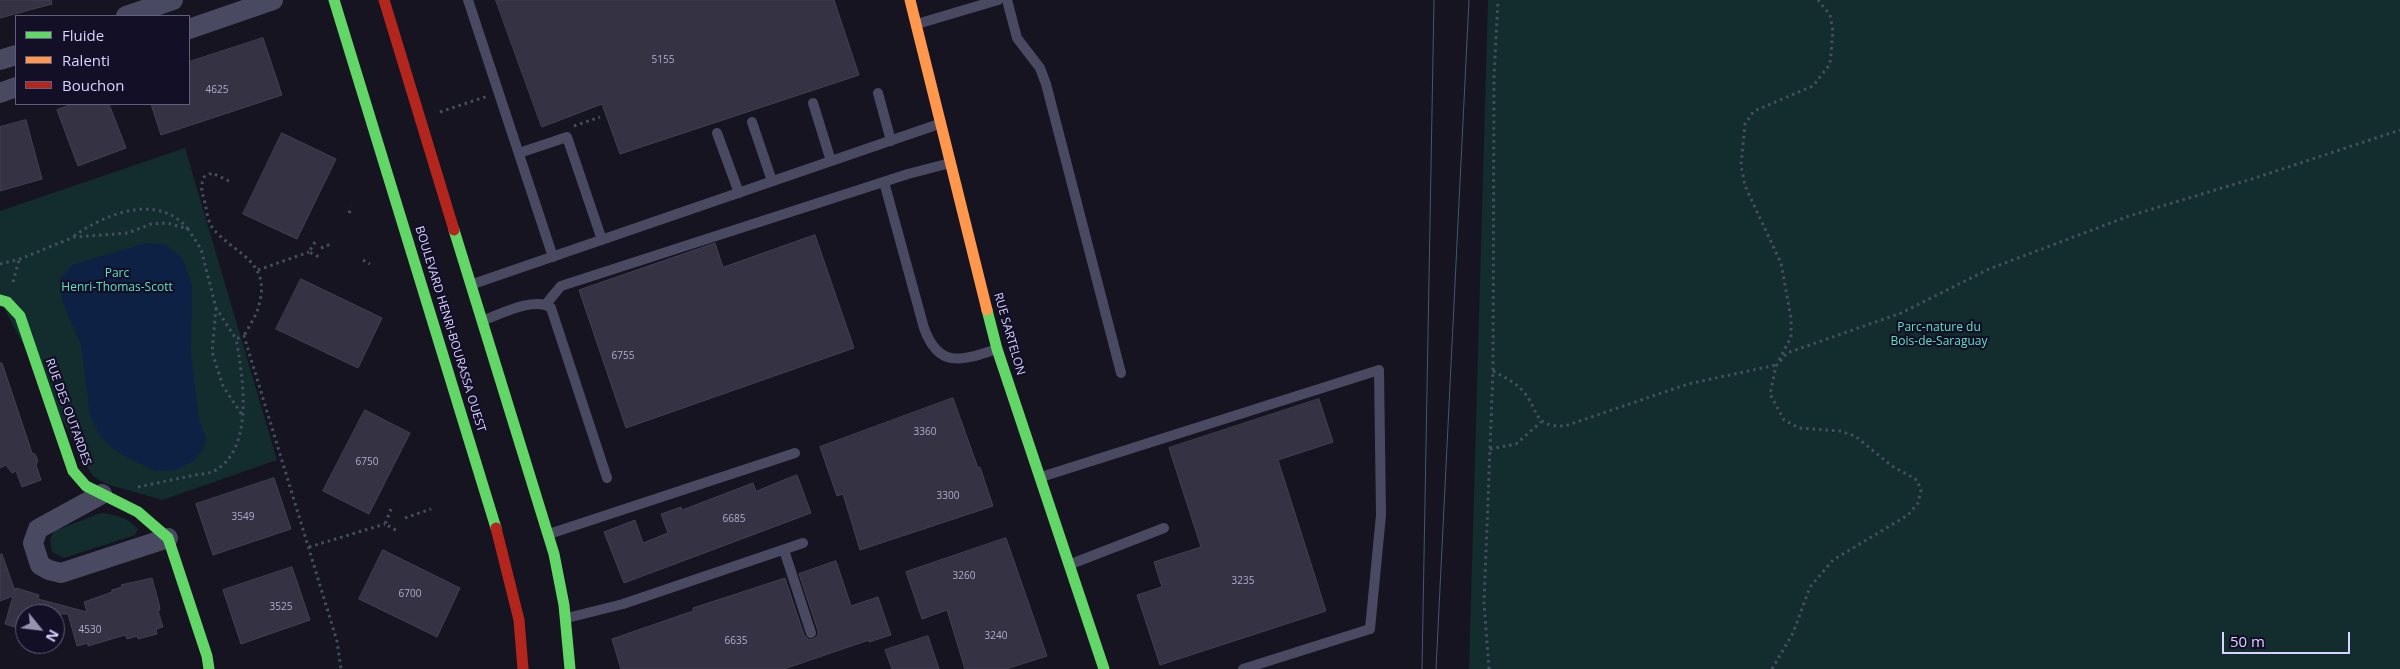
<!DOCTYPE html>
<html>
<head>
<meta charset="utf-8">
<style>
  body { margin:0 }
  #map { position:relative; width:2400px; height:669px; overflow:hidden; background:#161421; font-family:"Open Sans",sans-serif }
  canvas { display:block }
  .legend { position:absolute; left:15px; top:15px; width:175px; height:90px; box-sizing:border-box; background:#130f26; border:1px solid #625e7d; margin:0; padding:6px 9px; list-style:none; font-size:15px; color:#d9d4ff }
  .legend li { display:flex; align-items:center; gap:10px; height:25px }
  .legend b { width:25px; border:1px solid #625e7d }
  .north { position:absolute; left:15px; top:604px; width:50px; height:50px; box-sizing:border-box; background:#130f26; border:1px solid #625e7d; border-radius:50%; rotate:119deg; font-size:14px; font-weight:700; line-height:20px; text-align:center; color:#d9d4ff }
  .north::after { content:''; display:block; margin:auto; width:18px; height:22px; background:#9591b1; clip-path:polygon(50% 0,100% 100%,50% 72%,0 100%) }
  .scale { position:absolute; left:2222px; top:632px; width:128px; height:22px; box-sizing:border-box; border:2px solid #d9d4ff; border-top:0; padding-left:6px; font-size:15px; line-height:18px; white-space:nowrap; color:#d9d4ff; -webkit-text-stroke:4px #130f26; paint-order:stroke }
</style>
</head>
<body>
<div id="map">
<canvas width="2400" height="669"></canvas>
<ul class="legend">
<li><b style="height:6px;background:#63d668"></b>Fluide</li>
<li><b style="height:6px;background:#ff974d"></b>Ralenti</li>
<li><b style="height:6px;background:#b3261e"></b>Bouchon</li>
</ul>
<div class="north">N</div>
<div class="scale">50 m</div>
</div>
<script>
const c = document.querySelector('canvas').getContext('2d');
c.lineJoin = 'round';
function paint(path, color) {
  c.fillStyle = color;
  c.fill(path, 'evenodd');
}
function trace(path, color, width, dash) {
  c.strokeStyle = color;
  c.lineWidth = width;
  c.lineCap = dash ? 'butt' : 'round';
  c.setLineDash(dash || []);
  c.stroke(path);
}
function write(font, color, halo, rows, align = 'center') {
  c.font = font + ' "Open Sans",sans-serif';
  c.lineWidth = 4.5;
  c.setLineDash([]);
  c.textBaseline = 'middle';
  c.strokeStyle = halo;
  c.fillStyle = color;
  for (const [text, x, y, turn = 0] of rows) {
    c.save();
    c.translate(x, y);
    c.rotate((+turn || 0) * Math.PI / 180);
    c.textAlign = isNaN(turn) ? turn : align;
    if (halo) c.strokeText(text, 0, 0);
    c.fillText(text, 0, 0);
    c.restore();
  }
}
paint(new Path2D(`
  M1488 0H2400V669H1469Z
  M185 148 277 460 162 500 106 484 93 476 86 465 0 300V211Z
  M101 513C115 514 128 518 138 529L135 535 64 558 52 552 50 540 54 531Z`), '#132c2d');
paint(new Path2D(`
  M147 243 166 245 182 258 192 284 191 354 199 420 206 438 202 451 194 461 176 470 155 471 138 463 117 452 101 437 90 415 81 345 62 301 61 278 72 265Z`), '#0d2144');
const building = new Path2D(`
  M0 0H51L52 4 0 18Z
  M496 0H834L859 75 620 154 602 104 542 127Z
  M263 38 282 95 161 135 151 104H189V62Z
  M73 104H109L126 148 78 166 57 110Z
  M26 120 42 179 0 191V127Z
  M282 133 336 159 297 239 243 214Z
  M815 235 854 348 626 428 579 290 715 243 723 267Z
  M301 279 382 318 358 368 276 329Z
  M0 363H2L32 453 35 454 38 461 36 465 41 480 22 487 16 471 12 473 6 465 0 468Z
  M953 398 978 468 980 467 993 506 860 550 843 494 837 496 820 447Z
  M1319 399 1333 442 1278 460 1326 611 1160 665 1137 595 1162 587 1154 562 1201 547 1169 448Z
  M365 410 410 433 369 514 323 491Z
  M797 475 811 513 624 583 604 532 635 520 643 543 668 533 661 514 681 507 682 510 753 483 756 491Z
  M274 478 291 529 213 555 196 504Z
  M1006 538 1047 656 1006 669H965L947 610 922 619 906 572Z
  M383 550 460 588 437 637 359 599Z
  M2 554 15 591 16 588 39 595 38 599 87 612 84 602 112 592V590L122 587 121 585 152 578 159 604 160 610 158 611 163 627 156 629 157 634 138 639 137 636 127 639 125 635 88 646V643L77 646 68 614H25V630L5 624 13 596 0 601V555Z
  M836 561 851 606 878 597 891 635 869 642V640L784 669H621L612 639 693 611V608L785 578 804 635 809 640 814 639 818 635V631L799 574Z
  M292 567 310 620 241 644 223 590Z
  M928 636 939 669H892L885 650Z`);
paint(building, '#343243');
trace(building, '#433f54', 1);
trace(new Path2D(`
  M440 112 488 96
  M574 126 600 117
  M229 181 212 173 204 177C200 187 202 192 205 203 207 212 208 224 215 231 237 255 271 262 259 305 257 315 249 326 244 336
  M349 213 352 207
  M74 236C105 214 158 192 188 229
  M315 242 309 252 319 257
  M321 248 333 243
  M363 260 370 264
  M0 264 20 259 74 237 128 233 151 224 167 223 188 229 201 249 216 308 236 339 244 336 337 641 341 669
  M258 270 309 252
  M13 282 19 260
  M216 308 212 352 223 386 242 415
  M1779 360 1791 337V318L1781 263 1745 186 1741 165 1745 124 1754 111 1813 86 1830 64 1833 31 1830 15 1818 0
  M1493 371C1504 377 1515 382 1523 391 1540 411 1532 427 1565 426L1688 384 1776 365
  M1490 449 1516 444 1541 422
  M138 487C157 483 176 479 195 475 200 474 209 474 214 471 255 449 243 376 236 339
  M391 509 385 524 399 532
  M405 518 431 509
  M309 547 385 524
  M1489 669 1484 603 1493 371 1494 76 1498 0
  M1772 669 1793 633 1810 587 1833 560 1908 515 1918 503 1921 490 1917 480 1892 466 1855 436 1840 431 1799 428 1784 420 1770 394 1776 366 1787 353 1901 313 1989 269 2129 216 2255 178 2400 130`), '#44505f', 3, [2.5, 4]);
trace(new Path2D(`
  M468 0 553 257
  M1007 0 1017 38 1040 68 1046 84 1121 373
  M917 24 998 0
  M878 93 891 141
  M813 103 831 161
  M752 122 772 181
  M717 133 739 193
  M519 153 567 137 602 240
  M884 182 924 328C939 370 963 360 997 349
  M473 284 939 124
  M546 304 561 286 908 174 950 163
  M484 320C501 314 536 296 551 308L607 478
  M1041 477 1379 370 1381 515 1370 629 1243 669
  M549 534 795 453
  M784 550 811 633
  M1071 564 1164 528
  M567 618 623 604 803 543`), '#4a4962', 10);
trace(new Path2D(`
  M126 16 173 0
  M189 29 273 0
  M0 60 16 55
  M0 93 16 87
  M102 494 38 529 33 543 40 565 49 570 61 573 168 538`), '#4a4962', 20);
trace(new Path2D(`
  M334 0 496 528
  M454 230 554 554 564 605 570 669
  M0 300 7 302 20 316 73 471 86 486 138 512 168 538 207 656 209 669
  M987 310 997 349 1104 669`), '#63d668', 11);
trace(new Path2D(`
  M910 0 987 310`), '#ff974d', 11);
trace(new Path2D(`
  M384 0 454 230
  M496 528 519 620 523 669`), '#b3261e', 11);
trace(new Path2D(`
  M1422 669 1434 0
  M1436 669 1469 0`), '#43596b', 1);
write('10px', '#b0acd0', null, [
  ["5155",663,60],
  ["4625",217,90],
  ["6755",623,356],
  ["3360",925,432],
  ["6750",367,462],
  ["3300",948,496],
  ["3549",243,517],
  ["6685",734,519],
  ["3260",964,576],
  ["3235",1243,581],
  ["6700",410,594],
  ["3525",281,607],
  ["4530",90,630],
  ["3240",996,636],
  ["6635",736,641]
]);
write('12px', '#5fe0c0', '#130f26', [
  ["Parc",117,274],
  ["Henri-Thomas-Scott",117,288],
  ["Parc-nature du",1939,328],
  ["Bois-de-Saraguay",1939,342]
]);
write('12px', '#d9d4ff', '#130f26', [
  ["BOULEVARD HENRI-BOURASSA OUEST",450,329,73],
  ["RUE SARTELON",1009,334,74],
  ["RUE DES OUTARDES",68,412,70]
]);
</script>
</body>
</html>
